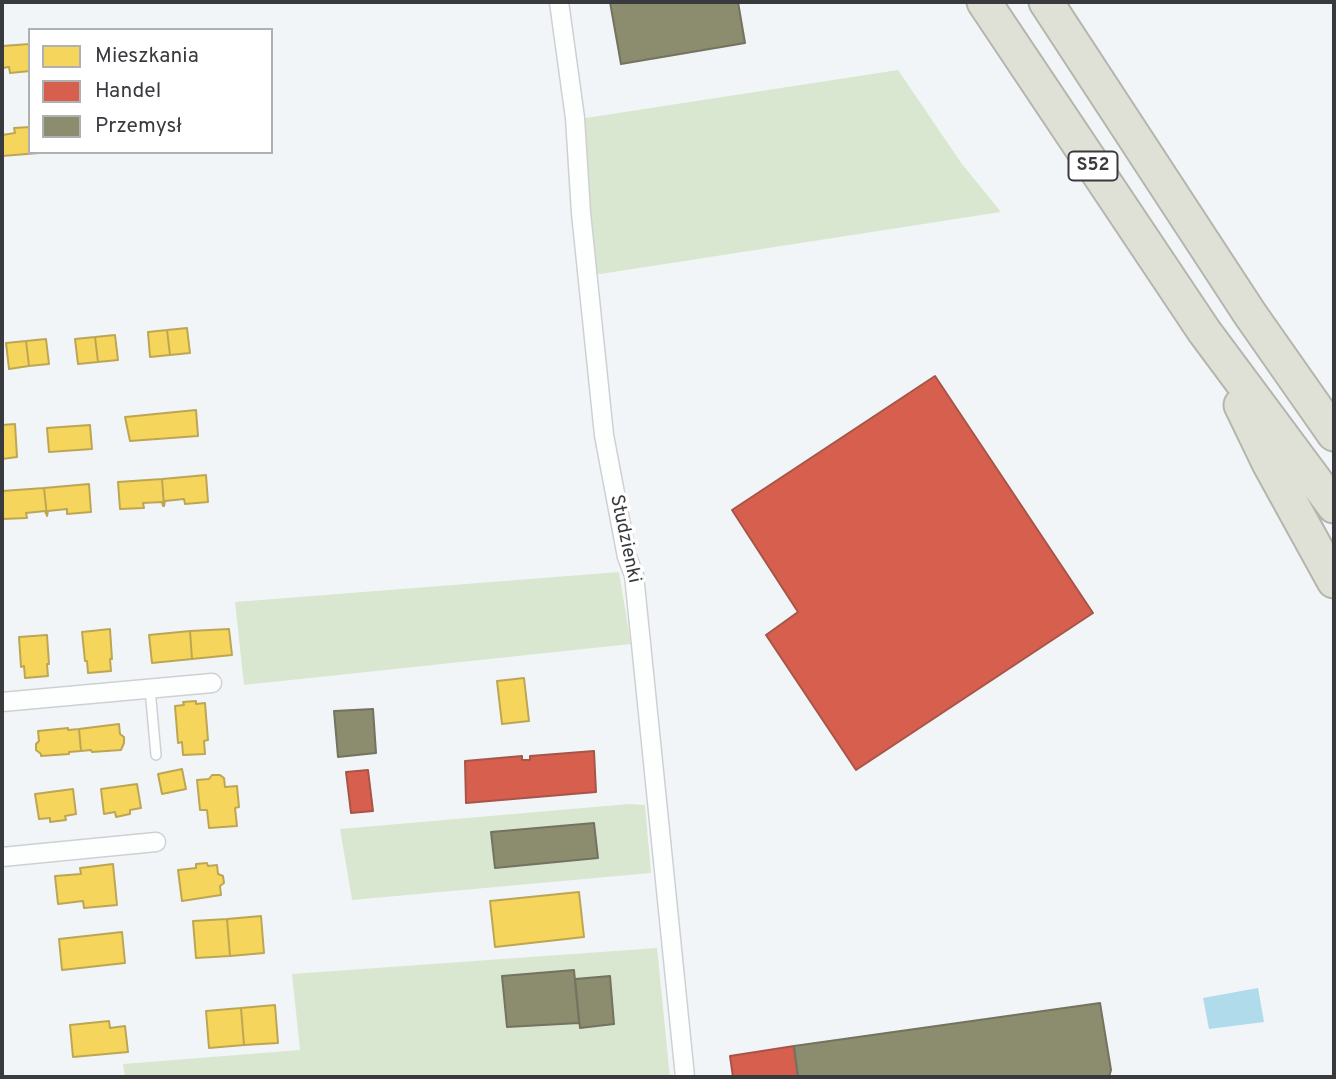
<!DOCTYPE html>
<html>
<head>
<meta charset="utf-8">
<style>
  body { margin:0 }
  #map { position:relative; width:1336px; height:1079px; overflow:hidden; background:#f2f5f8; font-family:Overpass,sans-serif }
  canvas { display:block }
  .frame { position:absolute; inset:0; border:4px solid #383a3d; pointer-events:none }
  .legend { position:absolute; left:28px; top:28px; width:245px; height:126px; box-sizing:border-box; background:#fff; border:2px solid #afb0b1; margin:0; padding:9px 12px; list-style:none; font-size:21px; color:#383a3d }
  .legend li { display:flex; align-items:center; gap:14px; height:35px }
  .legend b { width:35px; border:2px solid #afb0b1 }
</style>
</head>
<body>
<div id="map">
<canvas width="1336" height="1079"></canvas>
<div class="frame"></div>
<ul class="legend">
<li><b style="height:19px;background:#f6d55c"></b>Mieszkania</li>
<li><b style="height:19px;background:#d6604d"></b>Handel</li>
<li><b style="height:19px;background:#8c8c6e"></b>Przemysł</li>
</ul>
</div>
<script>
const c = document.querySelector('canvas').getContext('2d');
c.lineJoin = 'round';
function paint(path, color) {
  c.fillStyle = color;
  c.fill(path, 'evenodd');
}
function trace(path, color, width, dash) {
  c.strokeStyle = color;
  c.lineWidth = width;
  c.lineCap = dash ? 'butt' : 'round';
  c.setLineDash(dash || []);
  c.stroke(path);
}
function write(font, color, halo, rows, align = 'center') {
  c.font = font + ' Overpass,sans-serif';
  c.lineWidth = 7;
  c.setLineDash([]);
  c.textBaseline = 'middle';
  c.strokeStyle = halo;
  c.fillStyle = color;
  for (const [text, x, y, turn = 0] of rows) {
    c.save();
    c.translate(x, y);
    c.rotate((+turn || 0) * Math.PI / 180);
    c.textAlign = isNaN(turn) ? turn : align;
    if (halo) c.strokeText(text, 0, 0);
    c.fillText(text, 0, 0);
    c.restore();
  }
}
paint(new Path2D(`
  M898 70 962 164 1001 212 594 275 579 119Z
  M619 572 631 644 244 685 235 602Z
  M629 804 645 805 651 873 352 900 340 829Z
  M657 948 670 1077H125L123 1064 300 1050 292 974Z`), '#dae7d0');
paint(new Path2D(`
  M1258 988 1264 1022 1209 1029 1203 998Z`), '#b0dbea');
const homes = new Path2D(`
  M30 44V71L10 73 9 67 2 68V46Z
  M30 127V152L39 153 2 156V135L15 133 14 128Z
  M187 328 190 353 170 355 167 330Z
  M167 330 170 355 150 357 148 332Z
  M115 335 118 360 98 362 95 337Z
  M95 337 98 362 78 364 75 339Z
  M46 339 49 364 29 366 26 341Z
  M26 341 29 366 9 369 6 343Z
  M196 410 198 436 130 441 125 417Z
  M15 424 17 457 2 459V425Z
  M90 425 92 449 49 452 47 428Z
  M206 475 208 502 185 504 184 499 165 501 164 506 162 479Z
  M162 479 164 506H163L162 502 143 503 144 508 120 509 118 482Z
  M89 484 91 512 67 514V509L48 511 47 516 44 488Z
  M44 488 47 516 45 511 26 513 27 518 2 519V491Z
  M110 629 112 659H110L111 671 88 673 87 661H85L82 632Z
  M229 629 232 655 192 659 190 631Z
  M190 631 192 659 152 663 149 635Z
  M47 635 49 664H47L48 676 25 678 24 666 21 667 19 637Z
  M524 678 529 721 502 724 497 681Z
  M196 701V704L205 703 208 740 204 741 205 754 183 755 182 742 178 743 175 706 184 705 183 702Z
  M119 724 120 734 124 737V743L121 750 92 752 91 750 81 751 79 729Z
  M68 728V730L79 729 81 751 69 752V754L41 756V754L36 750V744L39 741 38 731Z
  M182 769 186 789 162 794 158 774Z
  M212 775H220L224 778 225 787 237 786 239 807 235 808 237 826 209 828 207 810H200L197 780 209 779Z
  M137 784 141 808 130 810V814L116 817 115 812 104 814 101 789Z
  M73 789 76 814 65 816 66 820 50 822V818L39 819 35 794Z
  M207 863 208 866 217 865 218 874 223 876 224 883 220 886 221 895 182 901 178 870 196 868V864Z
  M113 864 117 905 84 908 83 901 58 904 55 876 81 874 80 868Z
  M579 892 584 937 495 947 490 901Z
  M261 916 264 953 230 956 227 919Z
  M227 919 230 956 196 958 193 921Z
  M122 932 125 963 62 970 59 939Z
  M275 1005 278 1043 244 1045 241 1008Z
  M241 1008 244 1045 209 1048 206 1011Z
  M109 1021 110 1028 125 1026 128 1052 73 1057 70 1025Z`);
paint(homes, '#f6d55c');
trace(homes, '#bda653', 2);
const shops = new Path2D(`
  M935 376 1093 613 856 770 766 635 798 612 732 510Z
  M594 751 596 792 466 803 465 761 522 756V760H530V756Z
  M368 770 373 811 351 813 346 772Z
  M794 1046 798 1077H733L730 1056Z`);
paint(shops, '#d6604d');
trace(shops, '#a75548', 2);
const industry = new Path2D(`
  M610 2H738L745 43 621 64Z
  M373 709 376 753 338 757 334 711Z
  M594 823 598 858 495 868 491 832Z
  M574 970 579 1023 507 1027 502 976Z
  M610 976 614 1024 580 1028 575 979Z
  M1100 1003 1111 1070 1109 1077H798L794 1046Z`);
paint(industry, '#8c8c6e');
trace(industry, '#73735f', 2);
const lane = new Path2D(`
  M150 689 156 755`);
const street = new Path2D(`
  M559 2 575 118 581 213 604 435 627 557 634 575 685 1077
  M2 702 212 683
  M2 857 156 842`);
const highway = new Path2D(`
  M984 2 1204 331 1334 506
  M1046 2 1250 314 1334 434
  M1241 405 1269 463 1334 581`);
trace(lane, '#ced0d3', 12);
trace(street, '#ced0d3', 21);
trace(highway, '#b4b6ad', 37);
trace(lane, '#fdfefe', 9);
trace(street, '#fdfefe', 18);
trace(highway, '#dfe1d6', 33);
for (const [x, y, w] of [
  [1093,166,49]
]) {
  const box = new Path2D();
  box.roundRect(x - w / 2, y - 14.5, w, 29, 5);
  c.fillStyle = '#fff';
  c.fill(box);
  trace(box, '#383a3d', 2);
}
write('bold 18px', '#383a3d', null, [
  ["S52",1093,166]
]);
write('19px', '#383a3d', '#fff', [
  ["Studzienki",624,539,78]
]);
</script>
</body>
</html>
